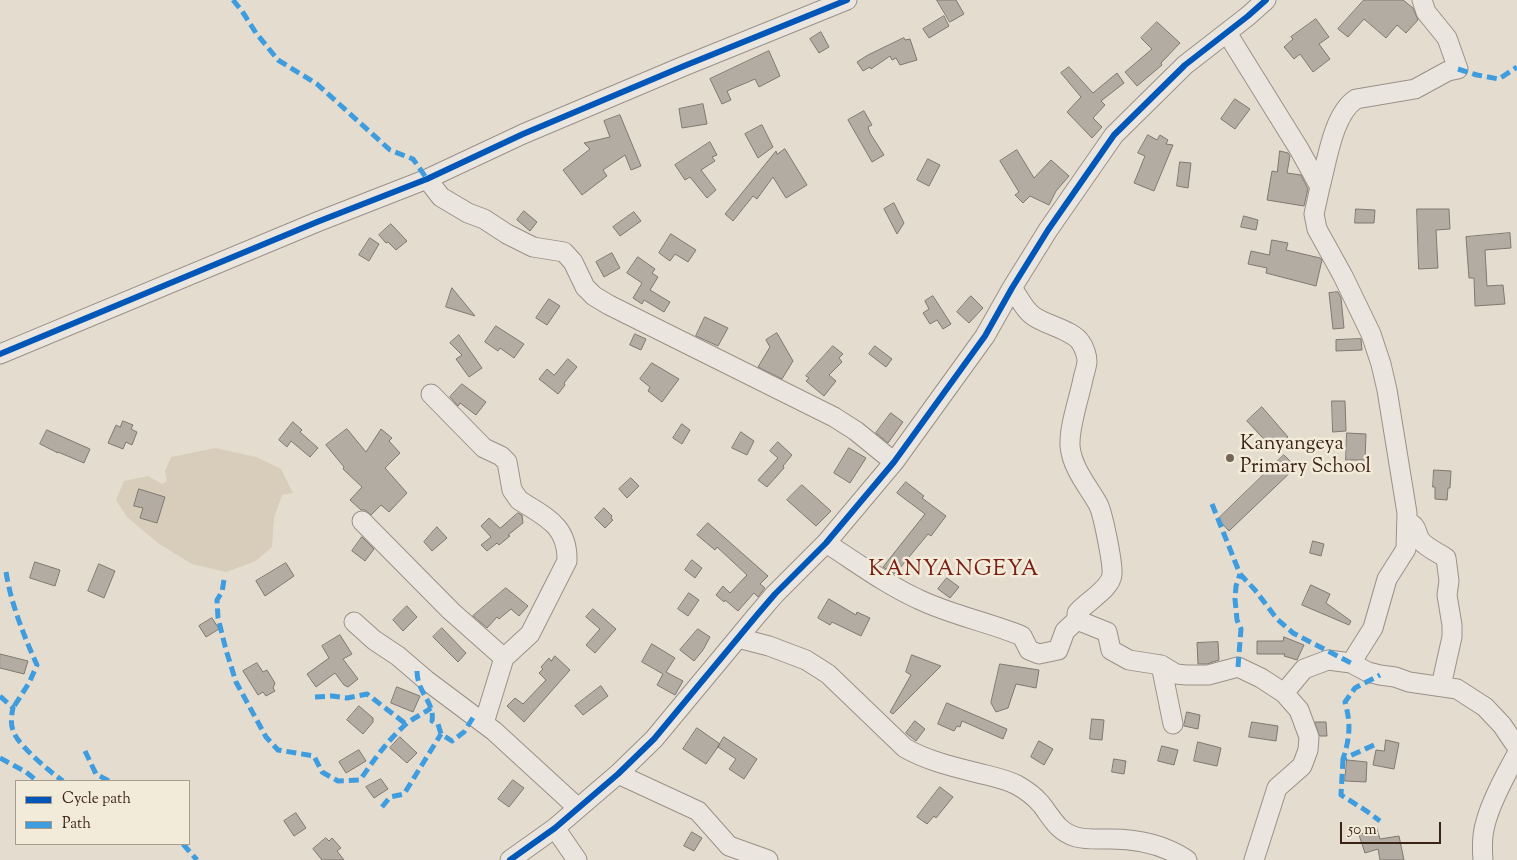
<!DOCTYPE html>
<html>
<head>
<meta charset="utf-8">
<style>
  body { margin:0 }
  #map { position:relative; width:1517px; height:860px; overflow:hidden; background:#e4ddcf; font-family:"Sorts Mill Goudy",serif }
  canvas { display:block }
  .legend { position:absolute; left:15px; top:780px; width:175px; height:65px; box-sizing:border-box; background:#f3ebda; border:1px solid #a99b8b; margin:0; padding:6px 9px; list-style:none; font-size:15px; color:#3a2315 }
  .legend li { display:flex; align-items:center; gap:10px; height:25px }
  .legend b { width:25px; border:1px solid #a99b8b }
  .scale { position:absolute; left:1340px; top:822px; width:101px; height:22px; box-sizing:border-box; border:2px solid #3a2315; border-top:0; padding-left:6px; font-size:15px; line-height:18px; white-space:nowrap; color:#3a2315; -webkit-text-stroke:4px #f3ebda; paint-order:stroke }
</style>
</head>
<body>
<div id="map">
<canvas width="1517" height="860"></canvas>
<ul class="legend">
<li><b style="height:6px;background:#0057b8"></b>Cycle path</li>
<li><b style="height:6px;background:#3e9cdf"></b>Path</li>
</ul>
<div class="scale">50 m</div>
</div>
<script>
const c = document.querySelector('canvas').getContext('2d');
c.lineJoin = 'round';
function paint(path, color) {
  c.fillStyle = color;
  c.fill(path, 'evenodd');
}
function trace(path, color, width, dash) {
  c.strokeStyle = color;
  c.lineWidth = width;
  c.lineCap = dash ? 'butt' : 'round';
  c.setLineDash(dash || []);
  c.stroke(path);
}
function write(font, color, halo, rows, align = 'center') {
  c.font = font + ' "Sorts Mill Goudy",serif';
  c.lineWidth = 5;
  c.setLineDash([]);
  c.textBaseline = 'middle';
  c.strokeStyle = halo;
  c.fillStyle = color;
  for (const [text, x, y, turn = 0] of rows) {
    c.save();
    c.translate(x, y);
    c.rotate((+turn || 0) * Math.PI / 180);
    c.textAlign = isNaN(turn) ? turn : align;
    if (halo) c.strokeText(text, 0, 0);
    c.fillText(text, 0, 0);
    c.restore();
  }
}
paint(new Path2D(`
  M215 448 256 457 281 469 293 493 282 495 274 518 272 547 256 561 226 572 192 564 159 544 127 517 116 500 124 481 148 476 162 484 167 481 165 471 171 457Z`), '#d8cdba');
const building = new Path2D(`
  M937 0H956L964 14 950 22Z
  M1364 0H1403L1413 8 1418 20 1406 33 1397 25 1386 38 1364 19 1348 37 1338 29Z
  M944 16 949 26 929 38 923 29Z
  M1316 19 1329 37 1319 44 1330 59 1313 72 1300 54 1294 59 1284 47 1293 39 1291 37Z
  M1157 22 1180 43 1161 63 1162 65 1137 86 1125 72 1152 49 1141 38Z
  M821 32 829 47 819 53 810 39Z
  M904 38 905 40 910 39 917 60 900 65 896 58 892 60 890 56 871 69 870 67 863 71 857 62 868 55Z
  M769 51 780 76 759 87 755 79 727 91 731 100 722 104 710 79Z
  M1069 67 1093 93 1117 73 1124 83 1101 101 1105 105 1093 118 1102 127 1092 138 1067 112 1081 97 1061 73Z
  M1235 99 1250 109 1235 129 1221 119Z
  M703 104 707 124 682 128 679 109Z
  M864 111 872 125 868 127 870 133 884 155 872 162 848 120Z
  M620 115 641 166 631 170 625 155 603 170 607 176 582 195 563 170 590 149 584 143 610 137 604 121Z
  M762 125 773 147 758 158 745 134Z
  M1148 135 1157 140 1160 135 1168 140 1166 144 1173 145 1154 191 1134 183 1145 156 1138 153Z
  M710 142 717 155 712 157 715 161 701 170 716 190 707 198 690 177 685 180 675 165Z
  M785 149 807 185 786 198 773 177 757 199 753 196 733 221 725 214 776 151 777 154Z
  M1017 150 1034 178 1051 160 1069 176 1056 191 1049 205 1030 196 1023 203 1015 195 1019 192 1000 161Z
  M1280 151 1288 153 1290 156 1287 173 1301 175 1308 189 1304 206 1267 200 1272 171 1277 172Z
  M928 159 940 165 929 186 917 180Z
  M1180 162 1191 163 1188 188 1177 186Z
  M894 203 904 223 897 234 884 209Z
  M1356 209 1375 210 1374 223H1355Z
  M1417 209H1449L1450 229 1436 230 1438 268 1419 269Z
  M524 211 537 222 530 231 517 220Z
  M634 212 641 221 620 236 613 227Z
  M1244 216 1258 220 1256 230 1241 227Z
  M391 224 407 241 396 250 388 242 386 243 379 235Z
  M1510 233 1511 248 1485 250 1487 286 1503 285 1505 304 1475 306 1474 278H1469L1466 237Z
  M671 234 696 250 688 262 675 254 670 261 659 253Z
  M370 238 379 244 369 261 359 255Z
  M1272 240 1288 243 1286 250 1320 258 1322 260 1316 286 1266 273 1267 268 1248 264 1251 251 1269 255Z
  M612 253 620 268 604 277 596 262Z
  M638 257 655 269 652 273 658 277 650 290 670 302 664 312 644 300 642 304 633 298 642 283 627 273Z
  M452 288 475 316 446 307Z
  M1338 292 1341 298 1344 328 1333 329 1329 293Z
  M933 296 951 324 943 329 937 320 930 324 923 313 929 309 925 301Z
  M971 296 983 308 969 323 957 312Z
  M549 299 560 306 547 325 536 318Z
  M705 317 728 328 718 346 696 336Z
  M496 326 524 344 514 358 500 348 498 351 485 342Z
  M777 333 793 361 782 379 758 367 770 347 766 340Z
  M635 334 646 339 641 350 630 345Z
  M459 335 482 368 469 377 456 359 462 355 450 343Z
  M1361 339 1362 350 1336 351V340Z
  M833 346 843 354 839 358 842 362 829 375 836 381 824 396 806 381 809 378 806 376Z
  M875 346 892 359 886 367 869 354Z
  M568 359 577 367 564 383 565 385 558 394 539 379 547 369 554 375Z
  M652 363 679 379 662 402 648 391 650 387 640 379Z
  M462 384 486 402 476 415 460 403 458 406 450 397Z
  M1332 401H1345L1346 431 1333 432Z
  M1262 407 1288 437 1274 450 1247 421Z
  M891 413 903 422 888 443 876 433Z
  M123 421 133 425 131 429 137 432 132 445 126 442 123 449 108 443 116 425 120 427Z
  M293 422 302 430 300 432 318 448 310 457 291 441 287 447 279 440Z
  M682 424 690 430 682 444 673 438Z
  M347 429 366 452 381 429 392 438 389 441 400 453 385 468 407 493 389 512 381 505 371 515 365 510H361L350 500 362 487 343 469 344 467 326 445Z
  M47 430 90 449 84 463 58 452V453L40 444Z
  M741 432 754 441 747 455 732 448Z
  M1347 433 1366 434 1365 460H1346Z
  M778 442 792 455 783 466 784 468 767 487 758 480 778 458 770 451Z
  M849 448 866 458 850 483 834 473Z
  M1284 455 1296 467 1229 531 1218 519Z
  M1434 470 1451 471 1450 488H1448L1447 500 1435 499V487H1433Z
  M631 478 639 486 627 498 619 489Z
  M906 482 924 496 922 498 946 516 931 536 928 534 895 574 883 567 925 514 897 493Z
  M802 485 831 511 816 526 787 500Z
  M139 489 165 497 157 523 140 518 143 508 134 506Z
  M604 508 612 516 611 518 613 520 605 528 595 518Z
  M518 513 522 515 523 523 508 535 510 536 499 545 497 543 487 551 481 545 491 537 481 526 489 518 500 528Z
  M708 523 768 576 760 584 765 588 758 597 754 593 738 611 725 600 724 602 716 595 723 586 730 593 747 575 717 547 715 550 697 535Z
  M437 527 447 538 432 551 424 542Z
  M362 537 374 549 365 561 352 551Z
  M1313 541 1324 544 1321 556 1310 553Z
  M692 560 702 568 695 578 685 570Z
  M35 562 60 570 55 586 30 578Z
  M286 563 294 576 265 596 256 581Z
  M99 564 115 571 104 598 88 591Z
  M947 578 959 587 950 598 938 589Z
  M1311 585 1330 594 1326 603 1351 621 1349 625 1302 605Z
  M506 588 528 606 519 616 511 609 499 619 497 617 487 628 473 616Z
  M689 593 699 600 688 616 678 609Z
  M829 599 856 615 857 612 870 618 861 636 832 622 830 625 818 618Z
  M407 606 417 617 403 631 393 620Z
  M593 609 616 629 595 653 586 645 600 629 586 617Z
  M212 618 219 629 206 637 199 626Z
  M442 628 466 653 458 662 433 637Z
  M698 629 710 637 703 650 694 661 680 650Z
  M340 635 352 654 343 659 358 679 348 687 344 685 335 673 316 687 307 674 329 658 322 646Z
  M1284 637 1304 645 1297 660 1284 656 1285 654H1257V641H1283Z
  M1218 642 1219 660 1207 664H1198L1197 643Z
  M652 644 675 658 666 672 683 681 675 695 657 685 663 674 642 662Z
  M0 654 28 661 24 674 0 668Z
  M912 655 941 666 893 714 890 712 911 675 906 672Z
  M555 656 570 670 524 722 507 706 515 698 523 704 546 680 539 673 543 669 541 667 549 658 551 661Z
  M257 663 263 672 267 670 275 683 273 688 275 691 266 696 263 692 258 695 243 671Z
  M1000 664 1039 670 1036 688 1016 684 1008 708 996 712 991 703Z
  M601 686 608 696 583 715 575 706Z
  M397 687 420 696 413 712 391 703Z
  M947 703 1007 729 1003 739 962 721 960 727 957 726 954 731 938 724Z
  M359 706 373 718V722L363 734 347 720Z
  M1187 712 1200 715 1198 729 1184 726Z
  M1092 719 1104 720 1102 740 1090 739Z
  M915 721 925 729 916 741 906 733Z
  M1252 722 1278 726 1276 741 1249 737Z
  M1315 722H1326L1327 736H1320Z
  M697 728 720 744 706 764 683 749Z
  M400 737 417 753 407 763 390 748Z
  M724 737 757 759 744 779 729 769 736 759 718 747Z
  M1386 740 1399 743 1394 769 1373 765 1376 750 1384 751Z
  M1039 741 1053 749 1044 765 1031 757Z
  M1198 742 1221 748 1217 766 1194 761Z
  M1162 746 1178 750 1174 765 1158 761Z
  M359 750 366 761 346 773 339 762Z
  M1114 759 1126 761 1124 774 1112 772Z
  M1347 760 1367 762 1366 782 1345 781Z
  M381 779 388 789 374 798 366 787Z
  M513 780 524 788 509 807 498 799Z
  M940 787 953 797 936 818 934 816 927 824 917 817Z
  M296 813 306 828 294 836 284 821Z
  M1377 829 1380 839 1399 836 1404 860H1380L1378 849 1365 853 1359 835Z
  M692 832 702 838 694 851 684 846Z
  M326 838 329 841 332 838 341 848 337 851 344 860H322L313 849Z`);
paint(building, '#b3aca2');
trace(building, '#80786f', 1);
const minor = new Path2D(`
  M1227 33 1299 149 1320 187 1314 214 1317 229 1343 276 1371 334 1381 364 1387 390 1407 513 1406 549 1387 579 1373 628 1351 663
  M427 179 441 197 468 213 484 219 507 234 533 247 564 252 573 262 585 287 594 296 609 305 834 417 856 431 894 462
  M1320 187C1327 161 1333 114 1356 99L1415 89 1448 71 1458 69 1447 38 1426 12 1422 0
  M1012 288C1019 297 1023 308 1032 315 1044 325 1074 330 1081 343 1084 347 1087 356 1087 361 1087 366 1084 374 1083 379 1079 399 1069 426 1070 446 1072 468 1088 486 1098 504 1103 513 1113 564 1112 574 1111 589 1087 601 1077 613V620L1107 632 1111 650 1129 660 1161 665 1173 724
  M0 354 317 222 427 179 523 134 684 66 847 0
  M431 394 484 448 501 456 507 462 512 490 519 500C545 517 568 525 567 561L530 634 504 658 484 723
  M362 521 451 611 504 658
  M1407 522C1419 526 1415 533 1421 541 1427 548 1439 553 1446 558L1449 581 1447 595 1452 625V637L1441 686
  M826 543C856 562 885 584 918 599 951 615 988 622 1022 636L1029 650 1039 654 1058 650 1065 631 1077 620
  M354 622 374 640 398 656 426 680 494 731 578 808
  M738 638 769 646 806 660 828 674 905 748C926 760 950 766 974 772 989 776 1003 778 1017 785 1026 790 1035 797 1041 804 1052 818 1058 832 1076 837 1087 840 1100 839 1111 839 1137 839 1165 845 1187 860
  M1161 665 1176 674 1186 675H1208L1238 667 1261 678 1284 693 1299 710 1309 737 1308 750 1302 766 1277 788 1254 860
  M1284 693 1304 669 1328 660 1351 663 1368 672 1380 675 1395 677 1409 682 1457 689 1485 707 1502 725 1517 747
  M618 774 698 811 729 846 768 860
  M555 828 577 860
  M510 860 555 828 618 774 654 739 757 615 775 594 826 543 894 462 985 336 1012 288 1048 230 1114 135 1185 65 1248 16 1266 0
  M1483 860C1482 848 1482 836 1485 825 1490 803 1506 774 1517 754`);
trace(minor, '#999188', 21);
trace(minor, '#eae6df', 19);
trace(new Path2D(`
  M233 0 242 11 256 33 278 60 317 84 390 150 413 159 427 179
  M1458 69 1477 75 1499 79 1517 67
  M1212 504 1240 574 1255 590 1277 619 1293 633 1351 663
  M6 572C11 604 24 636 37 665L29 683 13 708
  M224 580 222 592 217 600 218 618 226 650 236 682 266 737 278 750 314 756 322 772 338 781 360 780C374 760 387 741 405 725 413 718 423 714 431 708
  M1238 667 1241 629 1237 620 1235 599 1236 586 1240 574
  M417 671C417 693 435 702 432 721L438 724 441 734 452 741 464 732 474 716
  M0 696 13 708C11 717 10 726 15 735 21 747 51 773 63 781
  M315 697 332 696 347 698 367 694 406 724
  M1374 745 1343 759C1350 737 1351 724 1345 702L1355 688 1380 675
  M85 751 96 774 109 781
  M0 758 26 772 37 781
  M1343 759 1341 795 1365 810 1380 821
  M382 807 390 797 404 794 441 734
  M183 844 197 860`), '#3e9cdf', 5, [10, 5]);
trace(new Path2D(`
  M0 354 317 222 427 179 523 134 684 66 847 0
  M510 860 555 828 618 774 654 739 757 615 775 594 826 543 894 462 985 336 1012 288 1048 230 1114 135 1185 65 1248 16 1266 0`), '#0057b8', 6);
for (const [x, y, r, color] of [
  [1230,458,5,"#766456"]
]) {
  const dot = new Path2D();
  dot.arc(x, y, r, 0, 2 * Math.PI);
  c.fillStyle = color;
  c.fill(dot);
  trace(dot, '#f3ebda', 2);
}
write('20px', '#3a2315', '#f3ebda', [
  ["Kanyangeya",1240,446],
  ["Primary School",1240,469]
], 'left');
c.letterSpacing = '1px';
write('22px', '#7a1f14', '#f3ebda', [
  ["KANYANGEYA",954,571]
]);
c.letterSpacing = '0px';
</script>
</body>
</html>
